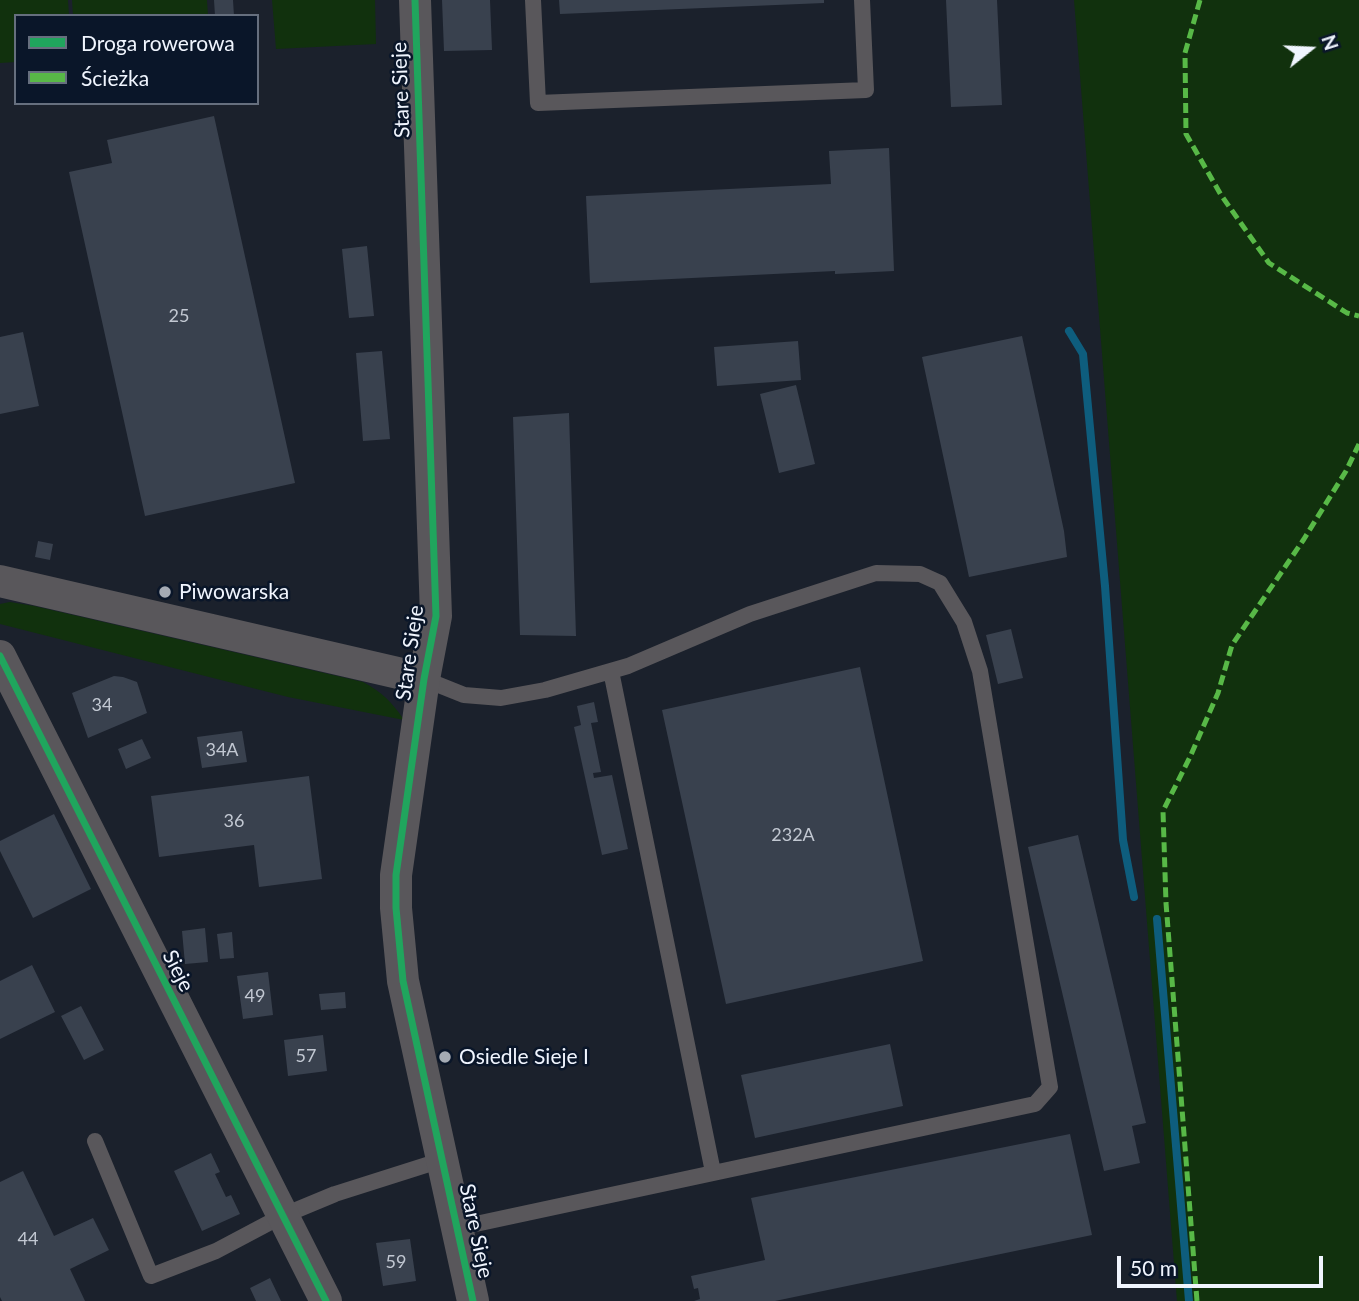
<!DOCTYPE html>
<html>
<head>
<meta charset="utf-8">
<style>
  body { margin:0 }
  #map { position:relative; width:1359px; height:1301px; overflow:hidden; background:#1b212c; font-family:Lato,sans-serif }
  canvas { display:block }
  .legend { position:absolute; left:14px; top:14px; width:245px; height:91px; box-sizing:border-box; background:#0a1629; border:2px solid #666f7e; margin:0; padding:9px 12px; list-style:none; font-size:21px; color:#f0f5fe }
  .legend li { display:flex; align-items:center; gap:14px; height:35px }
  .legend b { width:35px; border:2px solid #666f7e }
  .north { position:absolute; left:1275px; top:14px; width:70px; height:70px; -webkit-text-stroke:5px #0a1629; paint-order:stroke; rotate:72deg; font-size:19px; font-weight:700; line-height:28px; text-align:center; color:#f0f5fe }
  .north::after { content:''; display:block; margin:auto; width:24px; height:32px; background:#f0f5fe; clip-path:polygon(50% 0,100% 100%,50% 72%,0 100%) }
  .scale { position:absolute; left:1117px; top:1256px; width:206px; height:32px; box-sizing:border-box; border:4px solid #f0f5fe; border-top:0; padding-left:9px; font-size:21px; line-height:24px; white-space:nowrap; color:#f0f5fe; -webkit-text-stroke:5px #0a1629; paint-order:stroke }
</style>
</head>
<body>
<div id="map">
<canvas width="1359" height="1301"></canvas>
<ul class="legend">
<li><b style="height:9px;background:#20a55d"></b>Droga rowerowa</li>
<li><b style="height:9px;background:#58b947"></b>Ścieżka</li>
</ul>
<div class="north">N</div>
<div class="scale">50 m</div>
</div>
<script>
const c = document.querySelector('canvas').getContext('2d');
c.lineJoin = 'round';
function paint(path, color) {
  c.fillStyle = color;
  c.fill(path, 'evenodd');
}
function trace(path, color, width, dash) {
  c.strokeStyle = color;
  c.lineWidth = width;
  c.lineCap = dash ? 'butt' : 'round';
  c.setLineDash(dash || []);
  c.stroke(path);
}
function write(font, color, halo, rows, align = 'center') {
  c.font = font + ' Lato,sans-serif';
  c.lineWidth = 5;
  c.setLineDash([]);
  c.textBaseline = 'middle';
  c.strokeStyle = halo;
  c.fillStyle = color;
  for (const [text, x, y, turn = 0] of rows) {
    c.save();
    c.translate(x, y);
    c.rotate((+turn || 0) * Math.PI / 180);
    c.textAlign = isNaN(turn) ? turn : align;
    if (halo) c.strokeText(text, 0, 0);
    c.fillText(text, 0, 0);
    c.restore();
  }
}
paint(new Path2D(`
  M0 0H68L69 16H16V62L0 63Z
  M72 0H207L208 16H73Z
  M272 0H375L376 44 276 49Z
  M1074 0H1359V1301H1177Z
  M10 602 34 606 363 682C382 692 392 702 404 720L288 697 0 624V604Z`), '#11310d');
trace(new Path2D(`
  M1069 331 1083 354 1105 586 1123 840 1134 897
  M1157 919 1189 1301`), '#0e5d7d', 8);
paint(new Path2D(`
  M214 0H233L234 16H215Z
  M442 0H490L492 50 444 51Z
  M559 0H824V3L560 14Z
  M946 0H997L1002 105 951 107Z
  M214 116 295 483 145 516 69 172 112 163 107 140Z
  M889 148 894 271 835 274V271L590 283 586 196 831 184 829 151Z
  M367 246 374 316 349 318 342 249Z
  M23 332 39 406 0 414V337Z
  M1022 336 1064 531 1067 557 969 577 922 357Z
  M798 341 801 380 717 386 714 347Z
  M382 351 390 439 363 441 356 353Z
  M796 385 815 464 779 473 760 394Z
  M569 413 576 636 520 635 513 417Z
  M38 541 53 544 50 560 35 557Z
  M1011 629 1023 678 998 684 986 635Z
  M860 667 923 961 726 1004 662 710Z
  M114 676 123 677 137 682 147 713 88 738 72 693Z
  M594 702 598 722 591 723 601 772 593 773 594 778 612 775 628 849 602 855 574 727 581 725 577 706Z
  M242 731 247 762 202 768 197 737Z
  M142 739 151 758 126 769 118 749Z
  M309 776 322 879 259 887 254 845 159 857 151 796Z
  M54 814 91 889 33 918 0 851V841Z
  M1078 835 1146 1123 1132 1126 1140 1163 1104 1171 1028 847Z
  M205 928 208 962 185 964 182 931Z
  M232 932 234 958 220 959 217 934Z
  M32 965 55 1012 0 1039V981Z
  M268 972 273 1015 243 1019 237 976Z
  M345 992 346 1008 321 1010 319 994Z
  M81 1006 104 1050 84 1060 61 1016Z
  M323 1035 327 1071 288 1076 284 1040Z
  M890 1044 903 1106 755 1138 741 1075Z
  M1070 1134 1092 1235 775 1301H694L700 1299 698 1288 694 1289 691 1276 765 1260 751 1198Z
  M211 1153 220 1172 215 1174 226 1197 231 1195 240 1214 202 1231 174 1171Z
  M23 1171 54 1236 93 1218 109 1250 70 1269 85 1301H2L0 1297V1182Z
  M410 1239 416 1281 383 1286 376 1243Z
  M270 1278 281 1301H256L250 1288Z`), '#39414e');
trace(new Path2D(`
  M533 0 538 103 866 90 862 0
  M611 671 713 1172
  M424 679 464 695 501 698 545 690 628 666 750 614 876 573 920 574 940 583 964 622 980 671 1050 1087 1035 1104 457 1228
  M95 1141 151 1276 216 1251 282 1216 335 1194 442 1160`), '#59575b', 16);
trace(new Path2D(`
  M415 0 436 616 424 679 396 875V908L403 981 473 1301
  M0 581 424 679
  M0 656 326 1301`), '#59575b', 32);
trace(new Path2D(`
  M1200 0 1185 53 1186 134 1221 195 1269 263 1347 313 1359 316
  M1197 1301 1166 903 1163 811 1190 757 1218 693 1232 645 1304 539 1346 471 1359 444`), '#58b947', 5, [10, 5]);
trace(new Path2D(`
  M415 0 436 616 424 679 396 875V908L403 981 473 1301
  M0 656 326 1301`), '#20a55d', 7);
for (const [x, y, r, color] of [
  [165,592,7,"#a5abb4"],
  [445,1057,7,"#a5abb4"]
]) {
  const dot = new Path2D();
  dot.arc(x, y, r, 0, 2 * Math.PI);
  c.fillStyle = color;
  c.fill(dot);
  trace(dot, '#0a1629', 2.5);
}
write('18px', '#c2c8d2', null, [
  ["25",179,316],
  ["34",102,705],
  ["34A",222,750],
  ["36",234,821],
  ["232A",793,835],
  ["49",255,996],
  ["57",306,1056],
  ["44",28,1239],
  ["59",396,1262]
]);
write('21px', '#f0f5fe', '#0a1629', [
  ["Stare Sieje",401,90,-92],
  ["Stare Sieje",410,653,-82],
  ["Sieje",178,971,63],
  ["Stare Sieje",476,1231,78]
]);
write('21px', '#f0f5fe', '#0a1629', [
  ["Piwowarska",179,592],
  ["Osiedle Sieje I",459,1057]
], 'left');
</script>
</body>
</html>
